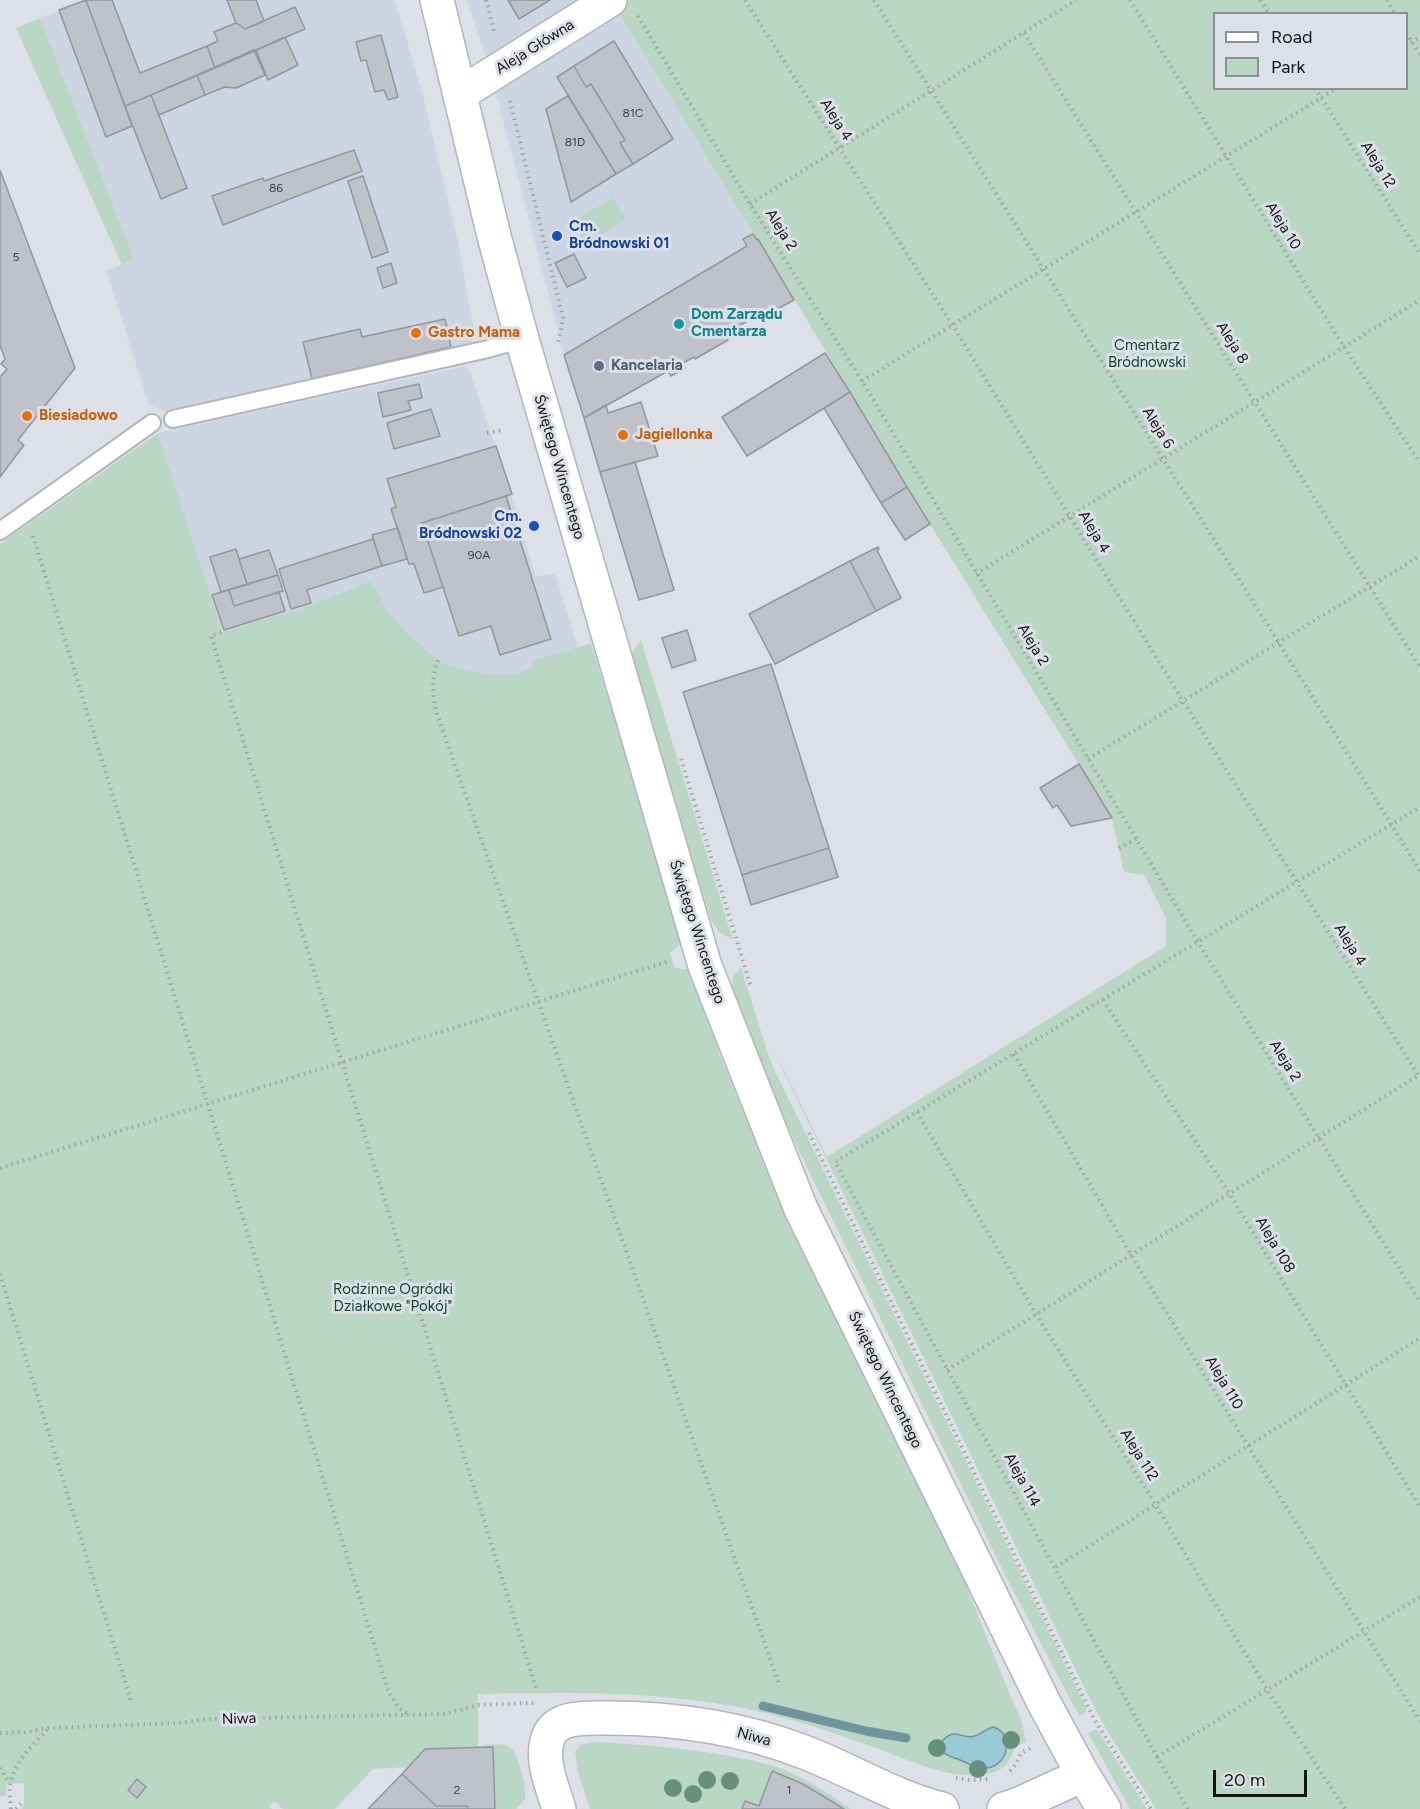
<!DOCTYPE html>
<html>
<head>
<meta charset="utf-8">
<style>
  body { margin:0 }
  #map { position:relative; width:1420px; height:1809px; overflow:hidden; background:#dde1e7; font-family:Figtree,sans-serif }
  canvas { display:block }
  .legend { position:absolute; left:1213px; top:12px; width:195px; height:78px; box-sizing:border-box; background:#dde1e7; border:2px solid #8c8f93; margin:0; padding:8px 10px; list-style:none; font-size:18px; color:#121315 }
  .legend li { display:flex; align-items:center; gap:12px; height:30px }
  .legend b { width:30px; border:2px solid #8c8f93 }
  .scale { position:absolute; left:1213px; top:1770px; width:94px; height:27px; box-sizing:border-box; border:3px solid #121315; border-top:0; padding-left:8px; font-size:18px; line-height:21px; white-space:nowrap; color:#121315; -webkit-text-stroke:4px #dde1e7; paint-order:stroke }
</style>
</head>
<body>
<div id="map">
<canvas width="1420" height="1809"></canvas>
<ul class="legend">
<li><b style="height:8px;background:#fff"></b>Road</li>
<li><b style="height:16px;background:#b9d7c4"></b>Park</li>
</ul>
<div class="scale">20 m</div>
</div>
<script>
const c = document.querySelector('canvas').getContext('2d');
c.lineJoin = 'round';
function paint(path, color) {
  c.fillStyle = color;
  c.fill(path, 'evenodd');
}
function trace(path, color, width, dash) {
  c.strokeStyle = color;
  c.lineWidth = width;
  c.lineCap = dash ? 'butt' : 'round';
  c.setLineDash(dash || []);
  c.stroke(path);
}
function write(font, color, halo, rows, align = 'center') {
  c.font = font + ' Figtree,sans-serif';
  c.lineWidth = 6;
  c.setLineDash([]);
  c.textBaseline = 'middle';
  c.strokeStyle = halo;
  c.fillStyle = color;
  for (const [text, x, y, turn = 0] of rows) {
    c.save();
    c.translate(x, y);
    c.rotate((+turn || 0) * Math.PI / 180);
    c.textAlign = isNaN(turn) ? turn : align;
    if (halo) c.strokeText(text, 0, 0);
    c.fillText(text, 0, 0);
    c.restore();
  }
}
paint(new Path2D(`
  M86 0H395L422 92 458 241 475 337 470 343 163 411 149 405 106 270 122 265 134 259 40 18Z
  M467 0H611L753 234 743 239 747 246 564 354 491 74Z
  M465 366 469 369 504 471 536 577 555 573 579 651 514 674H491L460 669 440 662 409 635 387 610 372 581 300 609 221 632 158 433Z`), '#cdd5e2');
paint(new Path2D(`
  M611 0H1420V1809H1156L1106 1729 1090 1699 781 1066 748 963 779 1060 827 1157 1166 946V918L1144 875 1124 872 1112 818 907 487 759 240H757ZM1214 14H1406V88H1214Z
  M40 18 134 259 122 265 16 28Z
  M613 198 626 220 583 245 577 219Z
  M158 433 222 632 300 609 372 581 387 610 409 635 440 662 460 669 491 674H514L534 667 533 661 591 643 683 942 670 953 675 968 691 970 721 1058 757 1145 940 1522C969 1587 991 1654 1021 1719L1026 1742 1015 1747C1007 1770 998 1774 974 1775 942 1776 911 1761 882 1750 847 1738 813 1725 777 1716 678 1690 579 1692 478 1694V1746C487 1745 504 1742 511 1748 518 1753 527 1789 525 1798 523 1802 519 1806 516 1809H495L425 1749 408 1767 373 1769 335 1809H283L274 1801 270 1806 272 1809H21L24 1806V1783L6 1784V1796H0V544Z
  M641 640 733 940 719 932 711 920 632 663V653Z
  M741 967 766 1048 774 1069 1087 1709 1085 1713 1079 1716 1003 1571 773 1097 741 1016 732 987 733 977Z
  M1094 1730 1098 1731 1147 1809H1130L1088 1733Z
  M592 1742C639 1744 684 1748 730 1756 751 1760 772 1764 792 1773 813 1783 832 1796 851 1809H844L803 1784 772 1771 759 1806 745 1801 742 1809H590L578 1772 575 1752 580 1745Z`), '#b9d7c4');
const water = new Path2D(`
  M993 1727C1017 1734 1007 1770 983 1768 975 1767 967 1763 960 1760 952 1757 945 1756 940 1748V1744C955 1724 961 1741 975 1736 981 1734 986 1729 993 1727Z`);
paint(water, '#99cbd7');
trace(water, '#70949d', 1.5);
trace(new Path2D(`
  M763 1706 866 1731 906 1738`), '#70949d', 9);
const building = new Path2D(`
  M86 0H112L140 73 207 46 215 68 125 106Z
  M86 0 132 126 106 137 59 10Z
  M227 0H256L264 21 245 29 236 23Z
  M508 0H550L519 19Z
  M295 7 305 29 215 68 207 46 218 41 214 32 236 23 245 29Z
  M381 35 398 97 388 100 384 90 375 92 366 60 361 61 356 42Z
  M285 37 298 65 268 80 256 50Z
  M614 41 673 139 633 164 620 143 625 140 591 84 586 87 574 66Z
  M254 50 265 75 236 88 225 87 205 95 197 75Z
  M574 66 586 87 591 84 625 140 620 143 633 164 616 174 557 77Z
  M197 75 205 95 159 115 151 95Z
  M151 95 187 188 161 199 125 106Z
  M568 96 616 174 571 202 546 109Z
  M354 150 362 171 223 225 212 196 263 178 264 181Z
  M0 170 75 368 18 440 24 445 0 477V377L7 369 1 364 5 359 0 345Z
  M363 176 388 252 372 258 348 181Z
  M753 234 757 240 758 239 794 300 768 314 766 311 724 334 728 340 695 359 694 357 683 363 685 368 671 376 668 371 584 418 564 355 747 246 743 239Z
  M574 254 586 278 567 287 555 263Z
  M391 263 397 283 383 288 377 268Z
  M445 319 451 347 312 379 303 342 360 329 362 337Z
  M825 353 850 392 747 456 722 417Z
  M419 384 422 398 408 401 411 410 383 417 378 393Z
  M850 392 907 487 881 503 824 408Z
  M641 402 658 456 600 472 584 418 606 405 608 413Z
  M431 409 440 436 394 449 387 423Z
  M496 446 512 494 422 523 443 587 424 593 414 564H409L391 509 396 507 387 479Z
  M635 462 674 590 639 600 600 472Z
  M907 487 930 524 905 540 881 503Z
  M506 496 551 639 500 655 491 626 459 636 422 523Z
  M398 528 407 559 382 566 372 535Z
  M373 539 382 566 307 590 311 603 291 609 279 569Z
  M878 547 879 549 877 550 901 598 876 611 850 561Z
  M236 549 247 584 221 592 210 557Z
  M269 550 278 575 247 584 239 559Z
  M850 561 876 611 775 664 749 614Z
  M278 575 283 591 234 606 229 590Z
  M229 590 234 606 279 592 285 611 224 630 212 595Z
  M687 630 696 660 672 668 662 638Z
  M771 664 829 848 742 875 683 692Z
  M1079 764 1112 818 1071 826 1057 805 1053 808 1040 788Z
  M829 848 838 877 751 905 742 875Z
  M493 1747 495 1809H468L467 1806H436L402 1774 425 1749Z
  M772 1771 803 1784 844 1809H742L745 1801 759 1806Z
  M402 1774 436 1806H467L468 1809H368Z
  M137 1779 146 1787 137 1798 128 1790Z`);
paint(building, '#bfc3c9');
trace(building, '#92969c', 1.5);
const lane = new Path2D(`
  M173 419 488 349 522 339
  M0 531 152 423`);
const street = new Path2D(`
  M460 94 610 0
  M559 1809C553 1788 540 1761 548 1738 556 1715 588 1718 608 1718 674 1718 742 1728 804 1752 851 1770 894 1797 942 1809
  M1004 1809 1017 1805 1083 1775`);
const secondary = new Path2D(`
  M437 0 494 236 522 339 705 966 801 1209 1044 1703 1083 1775 1104 1809`);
trace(lane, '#b2b6bc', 20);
trace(street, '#b2b6bc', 36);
trace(secondary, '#b2b6bc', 36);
trace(new Path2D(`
  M486 0 495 35
  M745 0 953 326 1183 701 1420 1078
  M874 0 1279 643 1420 871
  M1130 0 1344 347 1420 463
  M1260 0 1269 14
  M1387 0 1395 14
  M638 16 750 204 862 381 1198 942 1420 1302
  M1024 33 1420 667
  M1406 33 1420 54
  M1406 46 1420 37
  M1315 88 1420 254
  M510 101 563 318 558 344
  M750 204 1076 0
  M862 381 1337 88
  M487 433 503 430
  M33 536 389 1693 399 1708 409 1715
  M976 574 1420 300
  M221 632 211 636 342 1062 536 1688
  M438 660C431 679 432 695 437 714L779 1684
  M681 759 751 987
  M1088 759 1420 556
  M1119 848 1136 839
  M1103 1000 1229 1193 1420 1507
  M1014 1054 1131 1255 1248 1446 1420 1721
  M917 1112 1036 1314 1155 1504 1268 1691 1345 1809
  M809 1133 1094 1719 1151 1809
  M0 1168 670 961
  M0 1274 131 1701
  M947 1370 1419 1075
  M1056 1567 1420 1338
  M0 1733 28 1732 48 1728 180 1723 207 1719 445 1714 478 1705 534 1703
  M1157 1757 1420 1597
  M0 1768 9 1783
  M1010 1771 1016 1764 1021 1753 1033 1747
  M956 1778 969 1780 990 1779
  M11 1809C10 1801 9 1792 10 1785 13 1764 34 1743 48 1729
  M16 1809 21 1804
  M1188 1809 1157 1757 835 1162 1420 807`), '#9fa2a7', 4, [1.5, 4.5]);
trace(lane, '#fff', 16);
trace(street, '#fff', 33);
trace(secondary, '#fff', 33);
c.fillStyle = '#668f80';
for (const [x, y] of [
  [1011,1740],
  [937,1748],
  [978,1769],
  [707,1780],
  [730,1781],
  [673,1788],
  [693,1794]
]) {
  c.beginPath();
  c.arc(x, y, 9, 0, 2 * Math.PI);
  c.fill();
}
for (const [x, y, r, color] of [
  [557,236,6,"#1a4fb4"],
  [679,324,6,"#0f9aa8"],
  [416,333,6,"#e8710a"],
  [599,366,6,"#5c6f8a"],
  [27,416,6,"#e8710a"],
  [623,435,6,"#e8710a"],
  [534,526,6,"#1a4fb4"]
]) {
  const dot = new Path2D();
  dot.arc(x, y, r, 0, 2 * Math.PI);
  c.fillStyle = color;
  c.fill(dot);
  trace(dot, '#dde1e7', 2);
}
write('12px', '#3d3f42', null, [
  ["81C",633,113],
  ["81D",575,142],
  ["86",276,188],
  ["5",16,257],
  ["90A",479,555],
  ["2",457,1790],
  ["1",789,1790]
]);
write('15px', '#121315', '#dde1e7', [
  ["Aleja Główna",535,47,-32],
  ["Aleja 4",836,120,58],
  ["Aleja 12",1378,165,58],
  ["Aleja 10",1283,226,58],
  ["Aleja 2",781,230,58],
  ["Aleja 8",1232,343,58],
  ["Aleja 6",1158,428,58],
  ["Świętego Wincentego",559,467,74],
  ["Aleja 4",1094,532,59],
  ["Aleja 2",1033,645,59],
  ["Świętego Wincentego",697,932,72],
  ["Aleja 4",1350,945,58],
  ["Aleja 2",1285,1061,58],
  ["Aleja 108",1275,1245,59],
  ["Świętego Wincentego",885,1380,64],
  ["Aleja 110",1224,1383,59],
  ["Aleja 112",1139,1455,58],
  ["Aleja 114",1022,1480,61],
  ["Niwa",239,1719,-2],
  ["Niwa",754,1737,15]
]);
write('bold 15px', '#164399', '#dde1e7', [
  ["Cm.",569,227],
  ["Bródnowski 01",569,244],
  ["Cm.",522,517,"right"],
  ["Bródnowski 02",522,534,"right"]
], 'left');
write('bold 15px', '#0d838f', '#dde1e7', [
  ["Dom Zarządu",691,315],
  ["Cmentarza",691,332]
], 'left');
write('bold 15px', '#c56008', '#dde1e7', [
  ["Gastro Mama",428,333],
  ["Biesiadowo",39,416],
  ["Jagiellonka",635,435]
], 'left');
write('15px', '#054c2c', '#dde1e7', [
  ["Cmentarz",1147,346],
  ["Bródnowski",1147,363],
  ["Rodzinne Ogródki",393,1290],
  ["Działkowe \"Pokój\"",393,1307]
]);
write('bold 15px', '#4e5e75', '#dde1e7', [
  ["Kancelaria",611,366]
], 'left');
</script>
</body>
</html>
